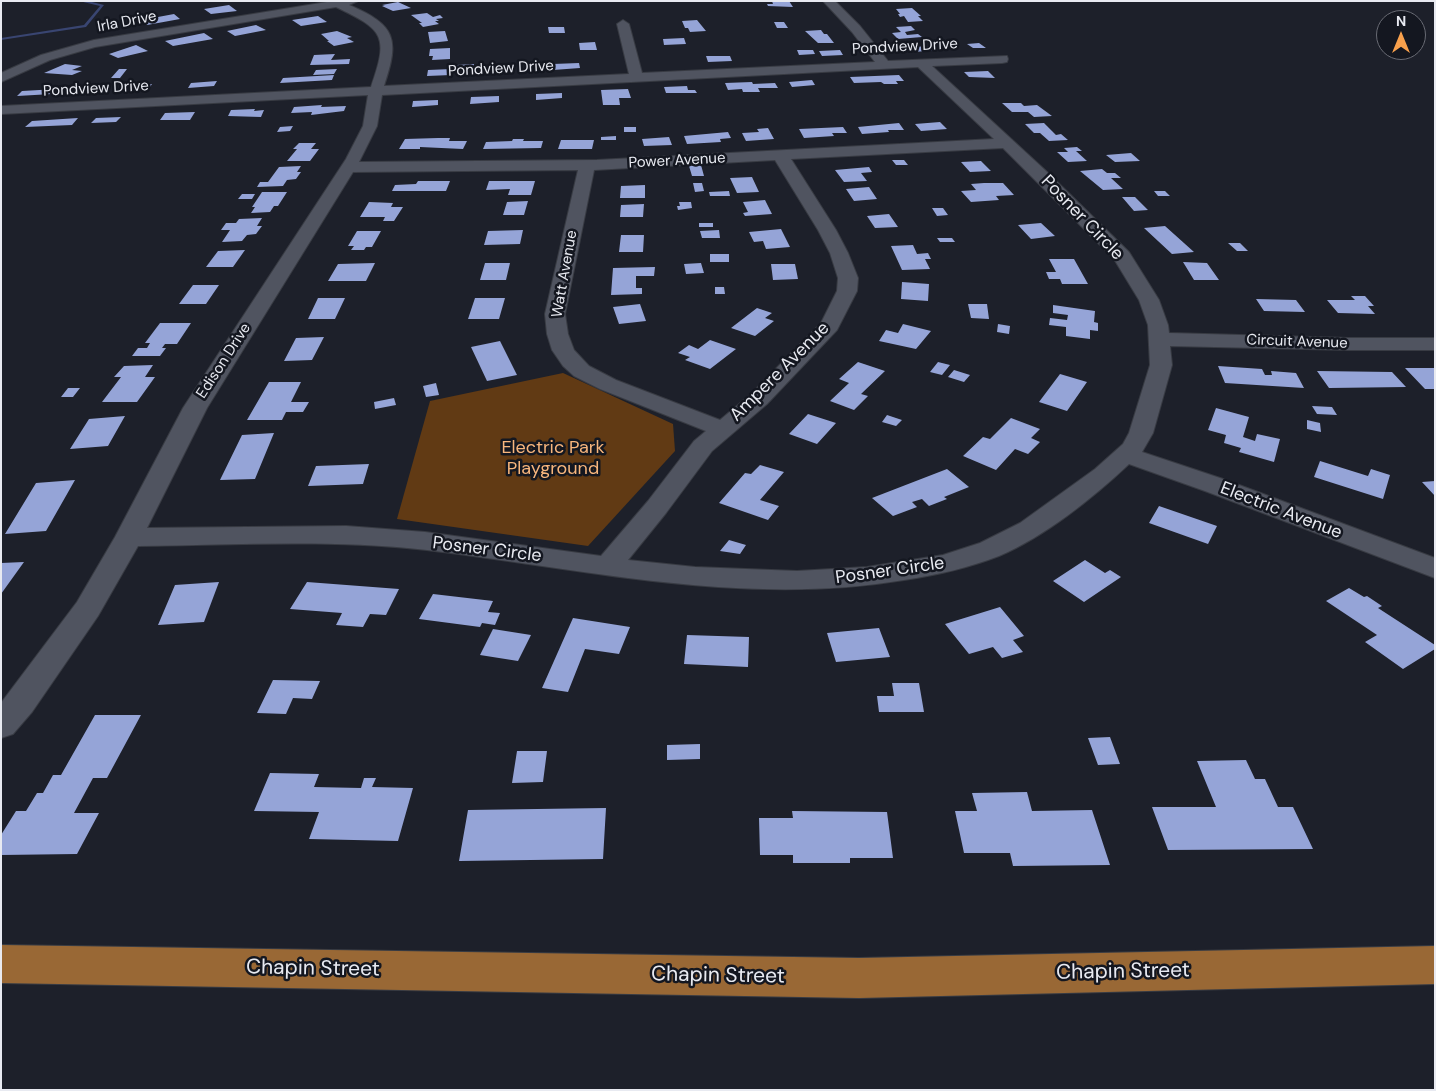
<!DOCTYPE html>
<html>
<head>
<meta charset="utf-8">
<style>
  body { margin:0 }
  #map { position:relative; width:1436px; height:1091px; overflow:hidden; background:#1d202a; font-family:"DM Sans",sans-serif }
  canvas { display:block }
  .frame { position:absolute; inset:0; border:2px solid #e8eaf1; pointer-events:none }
  .north { position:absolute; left:1376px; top:10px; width:50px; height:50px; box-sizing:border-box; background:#141720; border:1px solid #696b74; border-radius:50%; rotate:0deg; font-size:14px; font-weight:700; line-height:20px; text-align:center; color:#e8eaf1 }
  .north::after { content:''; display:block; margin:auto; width:18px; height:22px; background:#f8a04c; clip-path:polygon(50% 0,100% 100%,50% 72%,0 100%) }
</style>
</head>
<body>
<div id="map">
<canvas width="1436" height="1091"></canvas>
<div class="frame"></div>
<div class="north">N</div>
</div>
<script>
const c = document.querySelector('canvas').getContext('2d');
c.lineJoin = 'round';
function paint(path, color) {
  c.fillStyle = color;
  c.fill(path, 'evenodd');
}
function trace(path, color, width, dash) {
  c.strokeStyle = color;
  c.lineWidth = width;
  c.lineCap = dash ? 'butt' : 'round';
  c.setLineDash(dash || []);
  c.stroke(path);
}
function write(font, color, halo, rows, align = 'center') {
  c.font = font + ' "DM Sans",sans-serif';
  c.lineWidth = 5;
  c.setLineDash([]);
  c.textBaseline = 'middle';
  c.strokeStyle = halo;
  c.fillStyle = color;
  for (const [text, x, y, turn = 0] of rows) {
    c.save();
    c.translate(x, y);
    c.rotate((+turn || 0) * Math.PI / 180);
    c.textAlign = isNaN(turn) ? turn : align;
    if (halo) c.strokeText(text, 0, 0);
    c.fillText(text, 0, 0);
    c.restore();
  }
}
paint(new Path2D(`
  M563 373 673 424 675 451 588 546 397 519 430 401Z`), '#613a14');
paint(new Path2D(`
  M79 1H88L104 5 86 27 1 40V38L84 25 100 6Z`), '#394571');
paint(new Path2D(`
  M772 1H789L793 7 768 6 767 4H773Z
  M398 2 411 8 393 11 382 6H385L382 5Z
  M229 5 237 11 211 14 204 9Z
  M912 8 921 16H918L923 21 908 22 904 16 900 17 898 14H900L896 9Z
  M427 13 433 17 440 15 443 18 436 19 439 21H435L439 24 423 27 419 23H422L411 15Z
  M174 14 180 19 147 25 142 20Z
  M318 16 327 22 301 26 292 20Z
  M697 20 706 31 690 32 688 28H685L682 21Z
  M774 22H784L788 28H777Z
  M256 25 266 30 235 36 227 31Z
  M911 26 915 30 905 32 907 35 918 34 922 37 898 39 892 33 901 32 896 27Z
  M548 27H564L565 33H549Z
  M821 30 824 34H827L834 43H818L805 31Z
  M337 31 352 37 347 38 354 42 334 46 327 41H329L321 34Z
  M445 31 448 41 430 43 428 32Z
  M204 33 213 39 173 46 165 41Z
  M684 38 686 44 664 45 663 39Z
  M595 42 597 50H580L579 43Z
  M979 43 986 48H973L967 44Z
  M136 45 148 51 118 58 109 54Z
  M933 46 938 50 914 52 909 47Z
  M450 48V59L432 60 433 56H429L430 49Z
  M797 50H813L815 54 799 55Z
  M840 50 843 55 822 56 819 51Z
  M335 54 331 60 350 59 349 64 310 65 314 55Z
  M706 56H730L732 61 708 62Z
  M579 63 580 68 553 70V64Z
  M65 64 82 66 72 70 82 71 72 75 44 73Z
  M474 64 473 69 456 70 457 65Z
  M119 69H127L120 78H111Z
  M337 69 334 74 313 75 316 70Z
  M452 69 451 75 427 76 428 70Z
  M988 71 995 78 969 77 964 72Z
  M334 75 332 80 280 83 283 78Z
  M899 75 904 81H896L898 84H884L881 82 854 83 850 77Z
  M812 80 815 85 792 87 789 82Z
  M217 81 214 86 188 88 191 83Z
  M135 82 133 85 152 84 148 90 119 91 123 86H120L123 83Z
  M752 82 753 84 775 83 778 88H758L760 92H743L742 89 728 90 725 83Z
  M687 86 688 90H695L697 93H666L664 87Z
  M57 89 52 94 17 96 22 91Z
  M628 89 631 98H619L620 105H603L601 90Z
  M562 93V98L536 100V94Z
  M499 96V102L470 104 471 97Z
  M438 100V105L412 107 413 101Z
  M1002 103H1021L1024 106 1037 105 1052 116 1034 117 1028 112H1012Z
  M322 105 321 107 346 106 344 111 311 115 312 112 291 113 294 107Z
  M255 109 254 111 264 110 261 117 228 116 231 110Z
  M195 112 190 120H160L165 113Z
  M121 117 116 122 91 123 96 118Z
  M78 118 72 125 25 127 32 121Z
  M940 122 947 129 921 131 915 124Z
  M899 123 904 130H888L889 132 862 134 858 127Z
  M1044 123 1056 135 1061 134 1068 140 1049 141 1040 133H1034L1025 124Z
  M293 126 290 131 277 132 280 127Z
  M624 127H636V132H624Z
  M843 127 847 133H832L834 136 804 138 799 129Z
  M768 128 774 139 746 141 742 133 759 132 757 129Z
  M728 132 731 138 720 139 721 142 687 144 684 136Z
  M616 136V140H601V137Z
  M669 137 672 145 644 146 642 139Z
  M438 138H450L449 141H467L463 149 420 147V149H399L405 139Z
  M513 139H524L523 141H543L541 148 483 149 486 142 512 141Z
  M561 140H594L592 149H558Z
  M299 143H316L311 149H319L310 161H287L297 149H293Z
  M1077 147 1082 151H1076L1087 161 1068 162 1057 152H1068L1064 148Z
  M1131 153 1140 161 1115 162 1106 155Z
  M892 160H904L908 165H896Z
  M981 161 991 171 970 172 961 162Z
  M701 165 704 176H692L689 166Z
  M301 166 297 172H301L296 179 287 180 283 186 257 187 260 182H268L279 167Z
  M869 167 872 172 861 173 867 181 844 182 835 170Z
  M1102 169 1107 173H1115L1121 178H1111L1123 189 1103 190 1080 171Z
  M752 177 759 192 737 193 730 178Z
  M418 181H450L446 191H392L395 185 416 184Z
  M489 181H535L531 195H508L510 189 486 190Z
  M693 183H702L704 191 695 192Z
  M984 183H1003L1014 195 996 196 999 200 971 202 961 191 976 190 971 184Z
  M645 185V198H620L621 186Z
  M869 187 877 199 854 201 846 189Z
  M729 191 730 196H710L709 192Z
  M1154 191H1165L1170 196H1158Z
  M262 192H287L278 206H274L270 212 251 213 255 207H252Z
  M242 194H255L252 199H238Z
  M1122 197H1135L1148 210 1134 211Z
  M765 200 772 214 745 216 743 213 748 212 743 202Z
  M528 201 524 215H503L507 202Z
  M369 202 393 203 391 207H403L394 221H383L385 217H360Z
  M679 202H691L692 208 678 210 677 206H680Z
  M644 204 643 217H620L621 205Z
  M932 208H943L948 215 937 216Z
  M889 214 898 227 875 228 867 216Z
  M262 218 257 226H262L256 234 247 235 242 241 222 242 230 230H221L226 223H236L239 219Z
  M699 223H713V227H699Z
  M1041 223 1055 236 1031 239 1018 225Z
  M1165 226 1194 252 1172 254 1144 228Z
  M781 229 790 247 766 249 763 241 754 242 749 232Z
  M523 230 520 244 484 245 488 231Z
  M719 230 720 238H702L700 231Z
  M357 231H381L372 247H366L364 250H351L354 246H348Z
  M621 235H644L643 252H619Z
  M937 238H952L955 242H940Z
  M1228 243H1240L1248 251H1237Z
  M913 245 917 254 928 253 931 259H925L930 269 902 270 891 246Z
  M245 250 233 267H206L218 251Z
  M710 254H729V262H710Z
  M1049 259H1074L1088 284H1062L1060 279H1049L1046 272H1056Z
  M1183 262 1207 263 1219 280H1194Z
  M375 263 366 281H328L338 264Z
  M485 263H510L506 280H480Z
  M701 263 704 273 686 274 684 264Z
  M771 264H795L798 279 773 280Z
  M655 267 654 276H636V288H642V294L611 295 613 268Z
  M902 282 929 284 928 301 901 299Z
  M193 285H219L206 304H179Z
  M715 287H724L725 294H715Z
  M1351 296H1365L1374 306H1368L1375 314 1338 313 1327 300H1355Z
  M318 298H345L335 319H308Z
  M475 298H505L499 319H468Z
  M1256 299 1296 300 1305 312 1264 311Z
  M640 304 646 321 619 324 613 307Z
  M968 304H987L989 319 971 318Z
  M1053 305 1095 311 1094 322 1098 323V331L1090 330V339L1066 336V327L1049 325 1050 318 1067 320 1068 315 1053 313Z
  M757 308 772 313 765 318 774 321 755 336 731 328Z
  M160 323H191L177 344H165L162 348H166L160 356H132L138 348H147L150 343H145Z
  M903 324 931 331 916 349 879 341 886 330 898 333Z
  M998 324 1010 326 1009 334 997 332Z
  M324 337 312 360 284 361 296 338Z
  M710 340 736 349 710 369 685 360 690 357 678 353 689 345 698 349Z
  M500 341 517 375 487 381 471 347Z
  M858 362 885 371 861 394 868 396 854 410 830 401 849 383 839 379Z
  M938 362 950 365 942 375 930 372Z
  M153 365 145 377H155L137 402H102L121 377H114L124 366Z
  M1218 366 1262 369 1265 375H1272L1271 371 1296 373 1304 388 1225 383Z
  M1405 368H1435V389H1425Z
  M954 370 970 375 964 382 948 377Z
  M1317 371 1392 372 1406 387 1329 388Z
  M1060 374 1087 382 1067 411 1039 402Z
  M269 382H301L291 402H309L303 412H286L282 420H247Z
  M436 383 439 395 426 397 423 386Z
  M68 388H80L73 397H61Z
  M394 398 396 405 375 409 374 402Z
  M1312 406 1332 407 1337 415 1317 414Z
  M1216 408 1249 417 1243 437 1255 441 1257 434 1280 439 1274 462 1239 452 1241 448 1224 443 1226 435 1208 430Z
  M808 414 836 423 817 444 789 434Z
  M887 415 902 420 896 426 882 422Z
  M125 416 108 446 70 449 89 419Z
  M1011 418 1040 429 1031 438 1040 442 1028 454 1015 449 996 470 963 456 983 437 990 439Z
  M1307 420 1320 423 1321 432 1307 429Z
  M274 433 255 479 220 480 242 435Z
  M1320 461 1368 476 1371 469 1390 475 1383 499 1314 477Z
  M369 464 363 484 308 486 316 466Z
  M760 465 784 472 760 500 779 506 768 520 719 503 745 473 751 474Z
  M947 469 969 487 944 497 947 499 929 506 922 499 912 502 917 507 893 516 872 498Z
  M75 480 46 531 5 534 36 483Z
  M1435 481V496L1422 482Z
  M1159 506 1217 526 1208 544 1149 523Z
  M729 540 746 545 740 554 720 551Z
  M1085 560 1105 573 1110 570 1121 577 1084 602 1053 581Z
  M24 562 1 594V563Z
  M219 582 204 622 158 625 175 585Z
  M307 582 399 589 386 615 370 614 363 627 336 625 342 613 290 609Z
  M1349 588 1364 597 1367 596 1382 606 1378 608 1435 645V649L1403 669 1365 642 1377 635 1326 601Z
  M433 594 493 601 488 612 500 613 495 625 482 623 480 627 419 619Z
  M1000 607 1024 636 1013 640 1023 652 1002 658 993 647 969 654 945 624Z
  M573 618 630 627 619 654 585 649 568 692 542 688Z
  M879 628 890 657 836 662 827 633Z
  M493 629 531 635 518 661 480 655Z
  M687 635 749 637 748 667 684 664Z
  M273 680 320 681 312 699 293 698 286 714 257 713Z
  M892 683H919L924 712H879L877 696H894Z
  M95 715H141L107 778H93L74 813H99L77 854 1 855V835L16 811H26L37 793H43L53 775H61Z
  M1110 737 1120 764 1098 765 1088 738Z
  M700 744V759L667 760V745Z
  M517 751H547L543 782 512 783Z
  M1246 760 1255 779H1265L1278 807H1293L1313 849 1168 850 1152 807H1216L1197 761Z
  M270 773 319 774 314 787 361 788 364 778H376L372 787 413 788 398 841 309 839 319 812 254 811Z
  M1027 792 1032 811 1092 810 1110 865 1013 866 1010 853H964L955 811H977L972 793Z
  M606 808 603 859 459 861 468 810Z
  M792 811 887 812 893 858H850V863H793V855H760L759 818H793Z`), '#95a4d7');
const minor = new Path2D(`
  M333 1H358L349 5C396 25 400 39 384 86L629 74 617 24 623 20 629 24 642 73 875 62 852 32 823 1H835L860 26 888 61 1007 56 1008 59 1007 62 1002 63 932 66 1046 171 1129 252 1159 300 1168 325 1169 333 1349 338H1435V350H1349L1170 346 1172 365 1153 433 1142 452 1223 479 1435 558V578L1205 491 1129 464C1093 498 1044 537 999 556 968 568 937 575 904 580 744 607 585 569 427 550 331 539 234 545 138 546L98 616 32 712 13 734 1 738V703L77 602 115 537 183 408 346 159 363 126 368 95 1 114V106L371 87C389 36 384 30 336 7L95 47 50 60 1 82V73L41 55 94 40ZM918 67 994 139 597 160 359 162 377 126 382 95ZM1003 148 1114 259 1139 300 1148 325 1150 365 1129 433 1123 444 1095 469 1020 523 980 543 943 555 867 567 797 571 695 567 628 560 666 513 712 451 767 404 837 330 857 291 858 278 848 253 836 230 791 159ZM775 160 818 230 830 253 838 278 837 291 821 323 751 394 720 420 616 380 589 366 574 350 568 334 565 314 594 170ZM578 170 545 314 547 334 552 350 563 366 574 376 600 389 706 431 694 441 648 501 601 556 425 532 346 526 147 528 207 408 353 172Z`);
const major = new Path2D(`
  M1 945 859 958 1435 946V984L859 998 1 983Z`);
trace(minor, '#383b43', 2);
trace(major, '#383b43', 2);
paint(minor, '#505460');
paint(major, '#996835');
write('15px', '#e8eaf1', '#141720', [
  ["Irla Drive",127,22,-11],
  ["Pondview Drive",905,47,-3],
  ["Pondview Drive",501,69,-3],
  ["Pondview Drive",96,89,-3],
  ["Power Avenue",677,161,-3],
  ["Watt Avenue",565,274,-80],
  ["Circuit Avenue",1297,342,2],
  ["Edison Drive",224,361,-57]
]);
write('18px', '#e8eaf1', '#141720', [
  ["Posner Circle",1082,218,46],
  ["Ampere Avenue",780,372,-45],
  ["Electric Avenue",1281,511,21],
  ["Posner Circle",487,550,7],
  ["Posner Circle",890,571,-8]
]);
write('18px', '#f8b67d', '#141720', [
  ["Electric Park",553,448],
  ["Playground",553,469]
]);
write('21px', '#e8eaf1', '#141720', [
  ["Chapin Street",313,969,1],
  ["Chapin Street",1123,972,-1],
  ["Chapin Street",718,976,1]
]);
</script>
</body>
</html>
